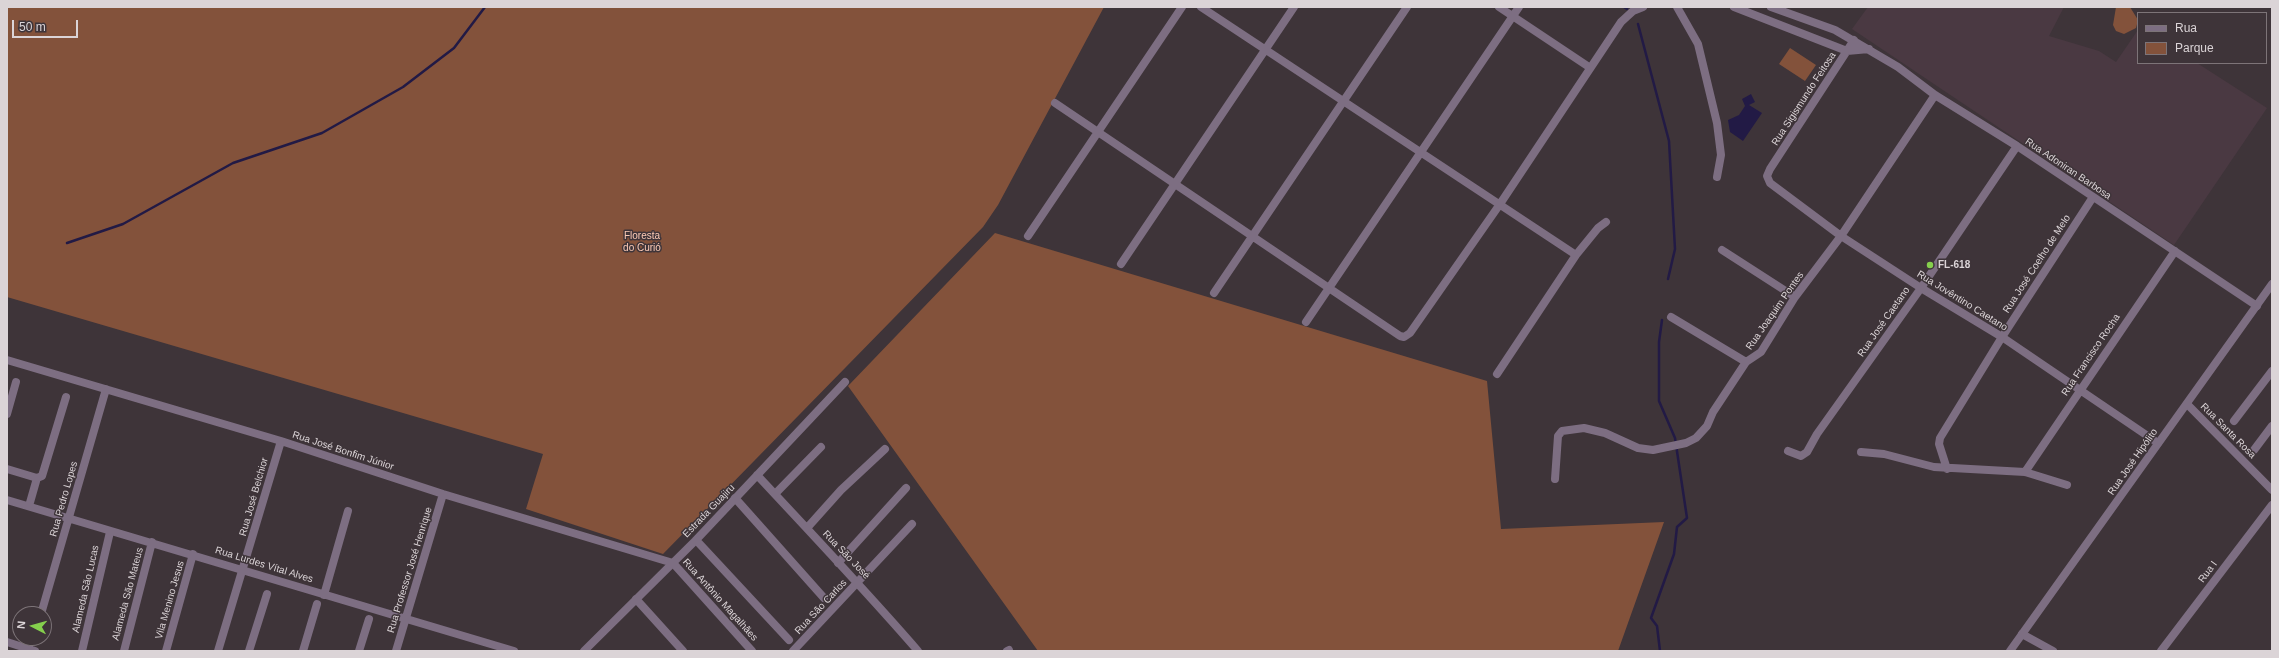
<!DOCTYPE html>
<html>
<head>
<meta charset="utf-8">
<style>
  body { margin:0 }
  #map { position:relative; width:2279px; height:658px; overflow:hidden; background:#3e3439; font-family:Helvetica,sans-serif }
  canvas { display:block }
  .frame { position:absolute; inset:0; border:8px solid #dbd4d7; pointer-events:none }
  .legend { position:absolute; left:2137px; top:12px; width:130px; height:52px; box-sizing:border-box; background:#3e3439; border:1px solid #7d7478; margin:0; padding:5px 7px; list-style:none; font-size:12px; color:#dbd4d7 }
  .legend li { display:flex; align-items:center; gap:8px; height:20px }
  .legend b { width:20px; border:1px solid #7d7478 }
  .north { position:absolute; left:12px; top:606px; width:40px; height:40px; box-sizing:border-box; background:#3e3439; border:1px solid #7d7478; border-radius:50%; rotate:276deg; font-size:11px; font-weight:700; line-height:16px; text-align:center; color:#dbd4d7 }
  .north::after { content:''; display:block; margin:auto; width:14px; height:18px; background:#85cf4d; clip-path:polygon(50% 0,100% 100%,50% 72%,0 100%) }
  .scale { position:absolute; left:12px; top:20px; width:66px; height:18px; box-sizing:border-box; border:2px solid #dbd4d7; border-top:0; padding-left:5px; font-size:12px; line-height:14px; white-space:nowrap; color:#dbd4d7; -webkit-text-stroke:3px #3e3439; paint-order:stroke }
</style>
</head>
<body>
<div id="map">
<canvas width="2279" height="658"></canvas>
<div class="frame"></div>
<ul class="legend">
<li><b style="height:5px;background:#7d6e82"></b>Rua</li>
<li><b style="height:11px;background:#83523b"></b>Parque</li>
</ul>
<div class="north">N</div>
<div class="scale">50 m</div>
</div>
<script>
const c = document.querySelector('canvas').getContext('2d');
c.lineJoin = 'round';
function paint(path, color) {
  c.fillStyle = color;
  c.fill(path, 'evenodd');
}
function trace(path, color, width, dash) {
  c.strokeStyle = color;
  c.lineWidth = width;
  c.lineCap = dash ? 'butt' : 'round';
  c.setLineDash(dash || []);
  c.stroke(path);
}
function write(font, color, halo, rows, align = 'center') {
  c.font = font + ' Helvetica,sans-serif';
  c.lineWidth = 3;
  c.setLineDash([]);
  c.textBaseline = 'middle';
  c.strokeStyle = halo;
  c.fillStyle = color;
  for (const [text, x, y, turn = 0] of rows) {
    c.save();
    c.translate(x, y);
    c.rotate((+turn || 0) * Math.PI / 180);
    c.textAlign = isNaN(turn) ? turn : align;
    if (halo) c.strokeText(text, 0, 0);
    c.fillText(text, 0, 0);
    c.restore();
  }
}
paint(new Path2D(`
  M1868 7H2064L2049 36 2099 51 2116 62 2138 30V63H2197L2267 108 2174 245 1852 29Z`), '#4a3942');
paint(new Path2D(`
  M7 7H1104L998 205 983 227 663 554 526 509 543 454 7 297Z
  M2116 7H2130L2138 20 2136 28 2124 34 2116 31 2113 25Z
  M1790 48 1816 65 1805 81 1779 64Z
  M995 233 1487 381 1501 529 1664 522 1618 651H1038L848 386Z`), '#83523b');
paint(new Path2D(`
  M1751 94 1755 102 1749 105 1762 113 1743 141 1730 132 1728 120 1739 115 1745 106 1742 99Z`), '#221a45');
trace(new Path2D(`
  M1624 7 1627 9
  M1638 24 1669 141 1675 249 1668 279
  M67 243 123 224 233 163 322 133 403 87 454 48 485 7
  M1660 651 1657 626 1651 618 1674 554 1677 527 1687 518 1675 438 1659 401V342L1662 320`), '#221a45', 2.5);
trace(new Path2D(`
  M1201 7 1576 255
  M1499 7 1589 67
  M1677 7 1698 44 1717 123 1721 155 1717 177
  M1734 7 1847 51 1869 49
  M1771 7 1835 30 1898 67 1935 95 2017 146 2257 306
  M1854 40 1770 169 1767 176 1770 183 1841 236 1921 288 2002 337 2158 443
  M1055 103 1400 336 1404 337 1410 333 1500 204 1621 22 1633 11 1643 7
  M1028 236 1182 7
  M1722 250 1795 297
  M1121 264 1294 7
  M1214 293 1407 7
  M1671 317 1746 362
  M1306 322 1519 7
  M7 360 281 441 443 494 673 563 752 651
  M1497 374 1576 255 1598 228 1606 222
  M2187 404 2272 490
  M7 414 16 382
  M2234 421 2272 371
  M2254 450 2272 426
  M1788 451 1801 456 1807 452 1817 434 1921 288 2017 146
  M1861 452 1884 454 1934 467 2025 472 2067 485
  M7 469 37 478 42 476 66 397
  M1947 469 1939 444 1940 438 2002 337 2093 197
  M2025 472 2175 251
  M757 475C812 534 866 591 918 651
  M1555 479 1558 436 1562 431 1584 428 1605 433 1638 448 1653 450 1686 443 1696 438 1707 426 1713 412 1746 362 1761 352 1795 297 1841 236 1935 95
  M775 494 821 447
  M735 498 824 598
  M7 500 514 651
  M29 506 37 478
  M807 528 841 490 885 449
  M696 540 789 640
  M838 563 906 488
  M324 595 348 511
  M636 599 683 651
  M41 614 106 389
  M2022 634 2053 651
  M7 642 35 651
  M27 651 32 638
  M82 651 110 532
  M124 651 152 542
  M166 651 193 554
  M218 651 281 441
  M249 651 267 594
  M303 651 317 604
  M359 651 369 619
  M396 651 443 494
  M584 651 696 540 845 382
  M793 651 912 524
  M1007 651 1009 650
  M2161 651 2272 505`), '#7d6e82', 8);
trace(new Path2D(`
  M2010 651 2272 284`), '#7d6e82', 8);
for (const [x, y, r, color] of [
  [1930,265,4,"#85cf4d"]
]) {
  const dot = new Path2D();
  dot.arc(x, y, r, 0, 2 * Math.PI);
  c.fillStyle = color;
  c.fill(dot);
  trace(dot, '#3e3439', 1.5);
}
write('10px', '#dbd4d7', '#3e3439', [
  ["Rua Sigismundo Feitosa",1804,99,-57],
  ["Rua Adoniran Barbosa",2068,169,34],
  ["Rua José Coelho de Melo",2037,264,-57],
  ["Rua Jovêntino Caetano",1962,301,32],
  ["Rua Joaquim Pontes",1775,311,-55],
  ["Rua José Caetano",1884,322,-55],
  ["Rua Francisco Rocha",2091,355,-56],
  ["Rua Santa Rosa",2228,431,45],
  ["Rua José Bonfim Júnior",343,451,18],
  ["Rua José Hipólito",2133,462,-55],
  ["Rua José Belchior",254,497,-74],
  ["Rua Pedro Lopes",64,499,-74],
  ["Estrada Guajiru",709,511,-46],
  ["Rua São José",846,555,46],
  ["Rua Lurdes Vítal Alves",264,565,17],
  ["Rua Professor José Henrique",410,570,-73],
  ["Rua I",2208,572,-53],
  ["Alameda São Lucas",86,589,-77],
  ["Alameda São Mateus",128,594,-75],
  ["Vila Menino Jesus",170,600,-74],
  ["Rua Antônio Magalhães",720,600,48],
  ["Rua São Carlos",821,607,-47]
]);
write('10px', '#fdcbb5', '#3e3439', [
  ["Floresta",642,236],
  ["do Curió",642,248]
]);
write('bold 10px', '#dbd4d7', '#3e3439', [
  ["FL-618",1938,265]
], 'left');
</script>
</body>
</html>
